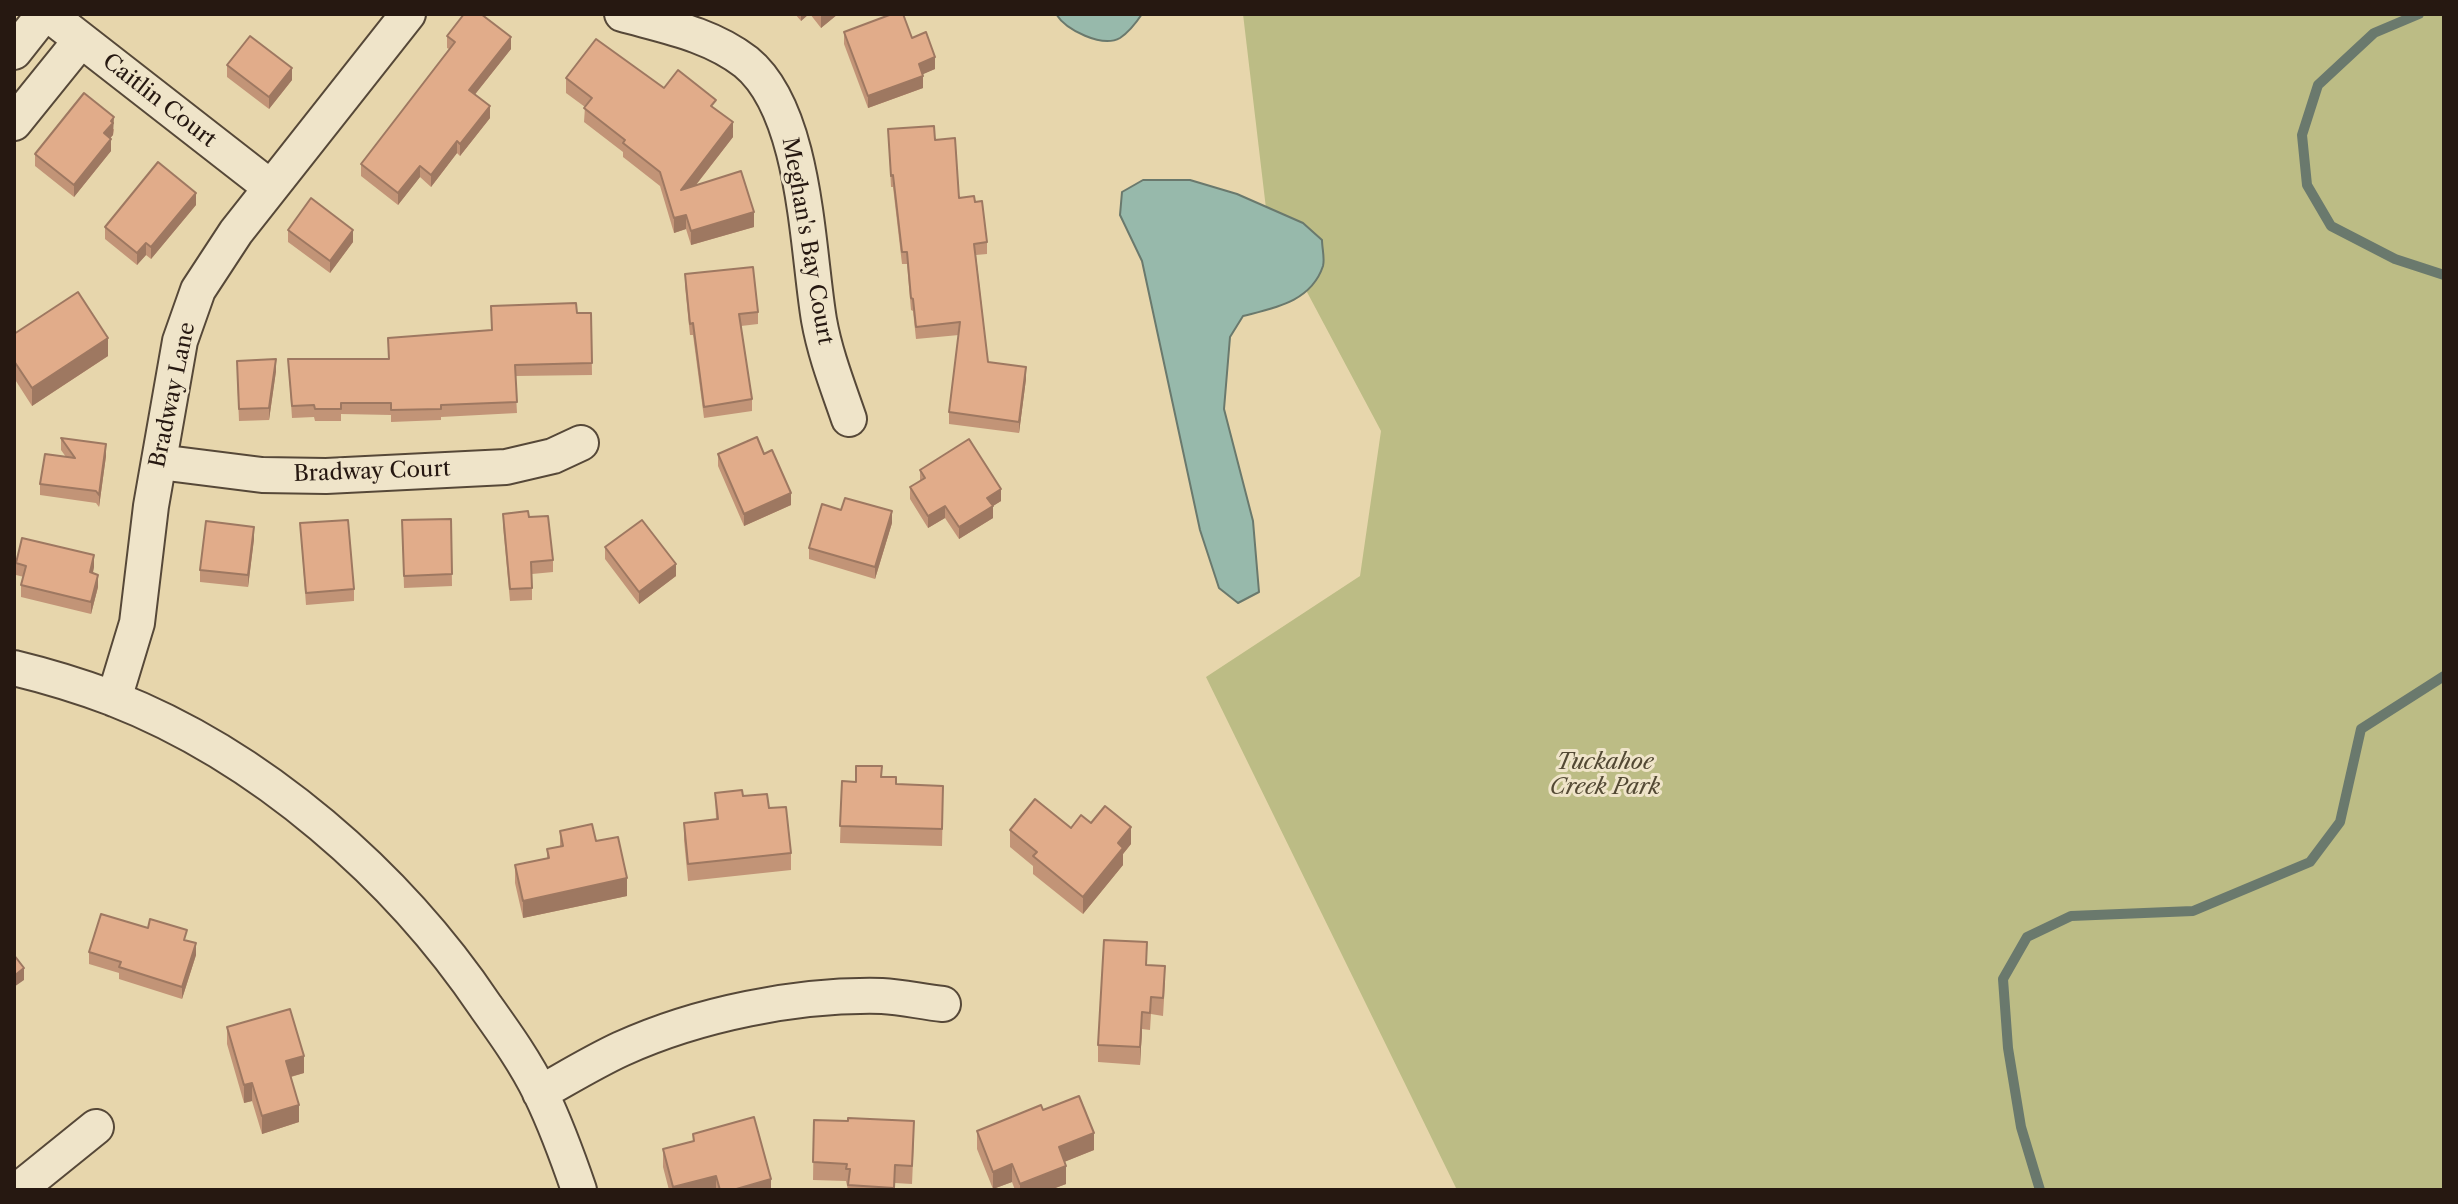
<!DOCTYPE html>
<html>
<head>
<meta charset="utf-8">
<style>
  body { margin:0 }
  #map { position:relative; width:2458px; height:1204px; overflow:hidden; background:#e7d6ac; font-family:"Libre Caslon Text",serif }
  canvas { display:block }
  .frame { position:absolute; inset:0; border:16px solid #261811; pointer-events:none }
</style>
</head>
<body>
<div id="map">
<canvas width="2458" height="1204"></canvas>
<div class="frame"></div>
</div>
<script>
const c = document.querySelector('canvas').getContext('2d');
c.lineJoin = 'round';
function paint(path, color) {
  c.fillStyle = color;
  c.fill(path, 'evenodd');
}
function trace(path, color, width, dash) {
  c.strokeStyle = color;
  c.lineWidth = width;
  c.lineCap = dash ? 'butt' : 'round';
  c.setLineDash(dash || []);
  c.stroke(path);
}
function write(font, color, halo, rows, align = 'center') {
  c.font = font + ' "Libre Caslon Text",serif';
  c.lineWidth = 6;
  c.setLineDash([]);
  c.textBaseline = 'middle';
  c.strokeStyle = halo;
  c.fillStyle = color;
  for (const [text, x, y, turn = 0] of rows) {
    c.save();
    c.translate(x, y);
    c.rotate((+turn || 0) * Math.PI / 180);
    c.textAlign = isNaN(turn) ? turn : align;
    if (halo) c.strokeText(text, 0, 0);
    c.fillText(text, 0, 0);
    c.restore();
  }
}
paint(new Path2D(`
  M1243 14H2444V1190H1457L1206 677 1360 576 1381 431 1267 217Z`), '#bcbc85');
const water = new Path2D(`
  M1056 14H1142C1136 23 1129 32 1120 38 1102 48 1066 30 1056 14Z
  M1143 180H1190L1237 194 1303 223 1322 240C1322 248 1325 259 1323 266 1311 302 1274 308 1243 316L1230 337 1224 409 1253 521 1259 592 1238 603 1219 588 1200 530 1142 261 1120 215 1122 192Z`);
paint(water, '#97b9ab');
trace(water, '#6a796d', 2);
trace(new Path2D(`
  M2419 14 2374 33 2318 85 2302 135 2307 185 2331 226 2395 259 2444 275
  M2040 1190 2021 1127 2008 1048 2003 979 2027 937 2071 916 2193 911 2310 862 2340 822 2361 729 2444 676`), '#6a796d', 10);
const minor = new Path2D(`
  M48 14 270 187
  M622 14C665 26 710 34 746 62 806 111 807 248 819 320 825 354 838 387 849 419
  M14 52 44 14
  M14 123 81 40
  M159 462 262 475 326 476 506 467 553 456 581 443
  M14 668C47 676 80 686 112 698 261 756 398 876 486 1007 506 1035 526 1063 541 1094 556 1125 568 1158 579 1190
  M114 699 137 623 151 506 180 341 198 290 236 232 408 14
  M540 1093C567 1078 593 1062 621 1049 698 1014 797 994 882 996 902 997 923 1002 943 1004
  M18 1190 96 1127`);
trace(minor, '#564838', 38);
trace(minor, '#efe4c9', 34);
paint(new Path2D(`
  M795 14H809L801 21Z
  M810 14H838L821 28Z
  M844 32 935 69 922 74 923 88 868 108 844 44Z
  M447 36 511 49 475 94 490 118 460 156 457 153 431 187 420 177 398 205 361 176V164L449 49 447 48Z
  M227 65 292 80 269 109 227 77Z
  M566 78 664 88 716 109 733 137 696 185 754 227 691 245 686 229 674 233 660 186 623 157V152L584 122 585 107 566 93Z
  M114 129 113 135 110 138 111 151 74 197 35 166V154Z
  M888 129 935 140 959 198 975 202 987 242V254L976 255 988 362 1026 379 1019 433 949 424V412L959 335 916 339 913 311 911 310 907 264H902L893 187H891Z
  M196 205 151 259 146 255 137 265 105 239V227Z
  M288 230 353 242 330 273 288 242Z
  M685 274 758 312V324L741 326 752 399V411L704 418 693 335H690L685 286Z
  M491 306 577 313H591L592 375 515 376 517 413 441 417V420L391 422V415L341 414V421H315L314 417 292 418 288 359H389L492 330Z
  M14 334 108 356 32 406 14 378Z
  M276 371 269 420 239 421 237 373Z
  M61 438 106 456 99 507 96 503 40 495V484L66 457 61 450Z
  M718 454H764L791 505 744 526 718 466Z
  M920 470 1001 501 993 506V518L959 539 945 518 928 528 910 499V487L920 481Z
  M503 514 553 560V572L532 574V600L510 601 503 526Z
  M451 519 452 586 404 588 402 520Z
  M300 523 354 589V601L306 605Z
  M892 523 875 579 809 559V548Z
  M254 539 248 587 200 582V570Z
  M605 547 676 576 639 604 605 559Z
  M16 563 94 567 93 573 98 587 91 614 21 597V585L24 577 16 575Z
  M881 777 943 803 942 846 840 843 842 781 856 782Z
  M715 793 743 796 769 808 791 853V870L688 881 684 840V823L716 819Z
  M1091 823 1131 844 1123 854V865L1083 914 1033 874V866L1010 847V830L1071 828Z
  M560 831 596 841 627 896 523 918 515 883V865L547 858V849L560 846Z
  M187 941 196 955 182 999 119 979V973L89 964V952Z
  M1147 965 1165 983 1163 1016 1151 1014 1150 1030 1142 1029 1140 1065 1098 1062V1045Z
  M227 1027 304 1073 291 1077 299 1122 262 1134 252 1101 244 1103 227 1044Z
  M1043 1110 1094 1150 1064 1162 1066 1184 1050 1190H1015L1012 1182 993 1189 977 1149V1131Z
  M814 1120 914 1138 912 1184 895 1183V1190H848L846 1181 813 1180Z
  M693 1134 771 1190H669L663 1167V1149L693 1141Z`), '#c29477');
paint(new Path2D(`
  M801 14H809L801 21Z
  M823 14H838L821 28V16Z
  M511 37V49L469 102V90Z
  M935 57V69L919 76V64Z
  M292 68V80L269 109V97Z
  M923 76V88L868 108V96Z
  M490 106V118L460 156V144Z
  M114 117 113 135 104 145V133Z
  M733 122V137L681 204V190Z
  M111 139V151L74 197V185Z
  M457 141V153L431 187V175Z
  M420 166V177L398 205V193Z
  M196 193V205L151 259V247Z
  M754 212V227L691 245V231Z
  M686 215V229L674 233V218Z
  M353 230V242L330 273V261Z
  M146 243V255L137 265V253Z
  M108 338V356L32 406V388Z
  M276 359V371L269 420V408Z
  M1026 367V379L1019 433V422Z
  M106 444V456L99 507V495Z
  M1001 489V501L993 506V518L959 539V527L987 498Z
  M791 493V505L744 526V514Z
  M945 506V518L928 528V516Z
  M892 511V523L875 579V567Z
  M254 527V539L248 587V575Z
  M94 555V567L90 584V572Z
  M676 564V576L639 604V592Z
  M98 575V587L91 614V602Z
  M1131 827V844L1123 854V865L1083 914V897L1118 843Z
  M627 878V896L523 918V901Z
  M196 943V955L182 999V987Z
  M24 968V980L14 987V976Z
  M1142 1012V1029L1140 1065V1047Z
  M304 1056V1073L286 1078V1061Z
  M252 1083V1101L244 1103V1085Z
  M299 1105V1122L262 1134V1116Z
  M1094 1133V1150L1059 1164V1147Z
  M1012 1164V1182L993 1189V1172Z
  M1066 1166V1184L1050 1190H1020V1184Z
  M716 1176V1190H673V1187Z
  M771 1179V1190H733Z`), '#9e7861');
const building = new Path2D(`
  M464 14H481L511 37 469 90 490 106 460 144 457 141 431 175 420 166 398 193 361 164 455 42 447 36Z
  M892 14H903L912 38 926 32 935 57 919 64 923 76 868 96 844 32Z
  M250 36 292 68 269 97 227 65Z
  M596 39 664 88 678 70 716 100 711 106 733 122 681 190 741 171 754 212 691 231 686 215 674 218 660 172 623 143 625 140 584 108 592 98 566 78Z
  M84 93 114 117 111 121 113 123 104 133 111 139 74 185 35 154Z
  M934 126 935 140 955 138 959 198 974 196 975 202 982 201 987 242 974 244 988 362 1026 367 1019 422 949 412 960 322 916 327 913 299 911 298 907 252H902L893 175 891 176 888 129Z
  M158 162 196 193 151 247 146 243 137 253 105 227Z
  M311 198 353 230 330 261 288 230Z
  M753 267 758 312 739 314 752 399 704 407 693 323 690 324 685 274Z
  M78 292 108 338 32 388 14 361V334Z
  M576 303 577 313H591L592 363 515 365 517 402 441 405V409L391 410V403H341V409H315L314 405 292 406 288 359H389L388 338 492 330 491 306Z
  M276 359 269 408 239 409 237 361Z
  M757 437 764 454 772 450 791 493 744 514 718 454Z
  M61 438 106 444 99 495 96 491 40 484 45 454 75 458Z
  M969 439 1001 489 987 498 993 506 959 527 945 506 928 516 910 487 925 478 920 470Z
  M845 498 892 511 875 567 809 548 822 504 841 510Z
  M528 511 529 517 548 516 553 560 531 562 532 588 510 589 503 514Z
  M451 519 452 574 404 576 402 520Z
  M348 520 354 589 306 593 300 523Z
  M642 520 676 564 639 592 605 547Z
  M206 521 254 527 248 575 200 570Z
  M22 538 94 555 90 572 98 575 91 602 21 585 26 566 16 563Z
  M856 766H882L881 777H896V784L943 786 942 829 840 826 842 781 856 782Z
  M742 790 743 796 767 794 769 808 786 807 791 853 688 864 684 823 718 819 715 793Z
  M1035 799 1071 828 1081 815 1091 823 1105 806 1131 827 1118 843 1123 848 1083 897 1033 856 1037 852 1010 830Z
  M592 824 596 841 618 837 627 878 523 901 515 865 549 858 547 849 563 846 560 831Z
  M101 914 148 928 150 919 187 930 184 940 196 943 182 987 119 967 121 962 89 952Z
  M1104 940 1147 942 1146 965 1165 966 1163 998 1151 997 1150 1013 1142 1012 1140 1047 1098 1045Z
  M14 955 24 968 14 976Z
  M290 1009 304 1056 286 1061 299 1105 262 1116 252 1083 244 1085 227 1027Z
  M1079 1096 1094 1133 1059 1147 1066 1166 1020 1184 1012 1164 993 1172 977 1131 1041 1105 1043 1110Z
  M754 1117 771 1179 733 1190H720L716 1176 673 1187 663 1149 694 1141 693 1134Z
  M848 1118 914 1121 912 1166 895 1165 894 1188 848 1185 850 1169H846L847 1164 813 1162 814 1120 848 1121Z`);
paint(building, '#e1ac8a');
trace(building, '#9e7861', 2);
write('22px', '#261811', '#efe4c9', [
  ["Caitlin Court",159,101,38],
  ["Meghan's Bay Court",807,241,80],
  ["Bradway Lane",173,395,-78],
  ["Bradway Court",372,472,-2]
]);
write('italic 22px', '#534934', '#efe4c9', [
  ["Tuckahoe",1605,763],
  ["Creek Park",1605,788]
]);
</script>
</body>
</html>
